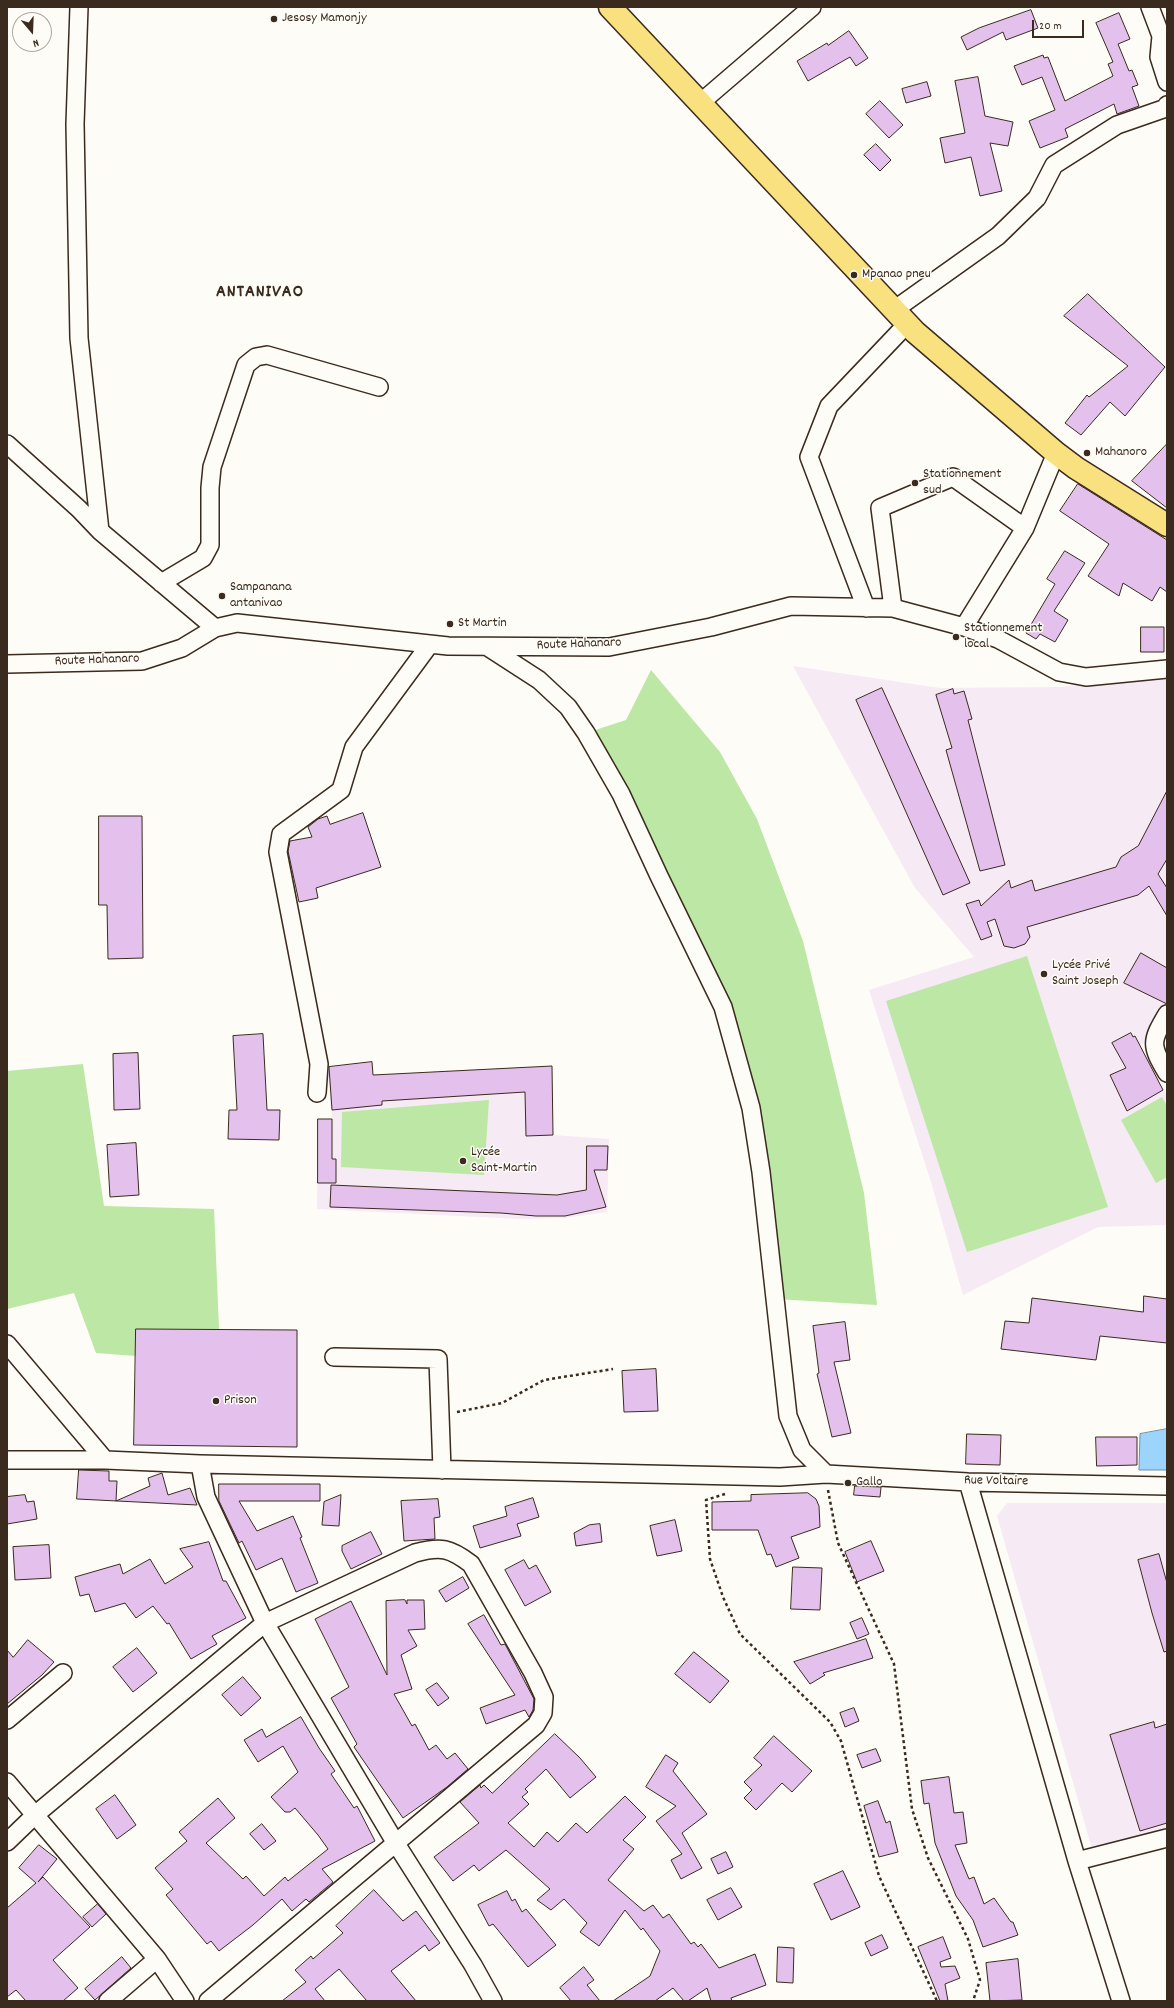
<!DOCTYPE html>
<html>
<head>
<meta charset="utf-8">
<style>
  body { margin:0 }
  #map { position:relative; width:1174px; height:2008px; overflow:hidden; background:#fdfcf7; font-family:Dekko,sans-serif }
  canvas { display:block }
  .frame { position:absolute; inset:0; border:8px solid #3b2a1e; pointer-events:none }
  .north { position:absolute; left:12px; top:12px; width:40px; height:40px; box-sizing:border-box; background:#fdfcf7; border:1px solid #afa8a0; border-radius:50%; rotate:161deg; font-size:11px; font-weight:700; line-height:16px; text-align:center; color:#3b2a1e }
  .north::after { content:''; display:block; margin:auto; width:14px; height:18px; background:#3b2a1e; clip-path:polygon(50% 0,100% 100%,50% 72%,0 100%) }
  .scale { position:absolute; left:1032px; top:20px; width:52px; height:18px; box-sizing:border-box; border:2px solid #3b2a1e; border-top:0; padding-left:5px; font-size:12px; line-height:14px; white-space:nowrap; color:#3b2a1e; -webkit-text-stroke:3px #fdfcf7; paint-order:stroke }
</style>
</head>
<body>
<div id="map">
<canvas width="1174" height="2008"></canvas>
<div class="frame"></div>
<div class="north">N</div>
<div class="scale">20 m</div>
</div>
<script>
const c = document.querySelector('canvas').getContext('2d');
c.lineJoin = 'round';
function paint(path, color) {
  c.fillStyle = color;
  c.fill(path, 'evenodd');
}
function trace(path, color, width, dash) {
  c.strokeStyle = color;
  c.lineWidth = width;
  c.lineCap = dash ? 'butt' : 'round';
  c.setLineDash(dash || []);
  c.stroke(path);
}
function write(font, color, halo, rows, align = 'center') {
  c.font = font + ' Dekko,sans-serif';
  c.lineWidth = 3;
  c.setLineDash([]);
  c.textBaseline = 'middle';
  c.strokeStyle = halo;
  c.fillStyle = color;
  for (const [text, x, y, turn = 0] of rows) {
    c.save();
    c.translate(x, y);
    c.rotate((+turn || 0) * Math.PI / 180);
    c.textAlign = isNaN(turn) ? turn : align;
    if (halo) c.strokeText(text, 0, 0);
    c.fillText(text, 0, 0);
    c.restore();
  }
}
paint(new Path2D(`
  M793 666 940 688 1061 687 1167 674V1007L1152 1032 1141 1046 1167 1096V1225L1098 1227 963 1295 931 1182 869 990 974 957 915 888Z
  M372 1062 374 1081 446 1071 552 1066 553 1135 609 1139 607 1212 564 1218 520 1219 317 1209 318 1119H332L327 1067Z
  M1007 1503H1167V1838L1094 1856 997 1516Z`), '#f6eaf4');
paint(new Path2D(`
  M651 670 720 752 757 819 803 941 864 1193 877 1305 776 1299 761 1172 723 1007 586 733 626 720Z
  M1027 956 1108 1207 967 1252 886 1001Z
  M83 1064 104 1206 214 1209 219 1329H136V1356L96 1353 74 1293 7 1309V1071Z
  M1162 1097 1167 1106V1177L1156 1183 1121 1120Z
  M489 1100 484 1175 341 1167 342 1112Z`), '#bde7a4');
const water = new Path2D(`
  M1167 1429V1470H1139L1140 1434Z`);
paint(water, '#9cd4fb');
trace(water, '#7590a3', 1);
const building = new Path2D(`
  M1031 10 1038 28 1006 40 1003 32 967 50 961 37 979 28Z
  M1119 13 1130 39 1118 44 1129 71 1132 70 1138 85 1132 87 1139 106 1117 114 1114 104 1065 129 1068 137 1040 148 1029 121 1055 110 1042 77 1022 85 1014 66 1043 55 1044 58 1048 57 1065 101 1113 76 1108 64 1113 62 1096 23Z
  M849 31 868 58 856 66 850 57 808 81 797 61 827 43 828 45Z
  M978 77 985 116 1013 122 1008 146 990 143 1002 191 980 196 971 157 945 163 940 138 965 133 955 81Z
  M927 82 931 96 906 103 902 89Z
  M880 101 903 125 889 138 866 114Z
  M876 144 891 160 880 171 864 155Z
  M1088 294 1165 367 1125 416 1110 402 1081 435 1065 423 1087 395 1089 397 1128 366 1064 316Z
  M1167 444V508L1132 481Z
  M1078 484 1167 540V592L1160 587 1152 601 1123 583 1119 596 1088 576 1109 544 1060 511Z
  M1065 551 1085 563 1054 611 1068 620 1055 642 1040 634 1036 639 1026 633 1055 584 1047 579Z
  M1141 627H1164V652H1141Z
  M882 688 970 883 943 895 856 700Z
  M953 689 954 694 964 691 972 719 968 720 1005 865 980 871 946 750 952 748 936 695Z
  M1167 791V859L1158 874 1167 888V916L1149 886 1138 895 1027 927 1030 937 1025 944 1014 948 1004 946 995 919 987 922 992 936 981 940 966 904 979 900 981 906 1009 880 1011 888 1032 880 1035 891 1116 867 1121 857 1138 846Z
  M363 813 381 867 316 888 318 898 299 902 288 851 290 841 312 837 308 827 318 819 327 816 330 824Z
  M99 816H142L143 958 108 959 107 905H99Z
  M1141 953 1167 968V1004L1124 983Z
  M1131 1033 1133 1037 1135 1036 1163 1090 1127 1111 1110 1075 1126 1068 1112 1043Z
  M263 1034 267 1110H280L279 1140 228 1139 229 1110H237L233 1036Z
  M138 1053 140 1109 114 1110 113 1054Z
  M372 1062 373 1075 552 1066 553 1135 526 1136 525 1092 382 1101V1105L332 1110 329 1067Z
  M318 1119H332V1159H336V1183H318Z
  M136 1143 139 1195 110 1197 107 1145Z
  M587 1146H608L607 1170H594L606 1207 565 1216H536L501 1213 330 1207 331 1185 557 1195 586 1190Z
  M1144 1296 1167 1299V1343L1100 1336 1096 1360 1001 1349 1005 1321 1029 1323 1032 1298 1143 1312Z
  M845 1322 850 1360 834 1362 851 1433 832 1437 817 1374 819 1373 813 1326Z
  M136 1329 297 1330V1447L134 1445Z
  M656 1369 658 1411 624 1412 622 1371Z
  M967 1434 1001 1435 1000 1465 966 1464Z
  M1096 1437H1137V1465L1097 1466Z
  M79 1470 109 1471V1481H117L116 1501 150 1486 148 1478 162 1473 168 1495 190 1488 197 1505 77 1499Z
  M219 1484H320V1501H239L257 1531 293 1516 302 1537 300 1538 318 1583 296 1592 282 1558 256 1570 242 1541 239 1543 219 1501Z
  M855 1486 881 1487 880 1497 854 1495Z
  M808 1493 816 1499 819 1506 820 1527 791 1537 799 1558 776 1567 771 1554 767 1555 758 1530H712V1502L751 1501V1495Z
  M25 1495 27 1502 34 1501 37 1519 7 1524V1497Z
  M341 1495 339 1526 322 1525 324 1502Z
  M533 1498 539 1517 517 1524 521 1536 480 1548 473 1526 507 1516 505 1507Z
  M438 1499 440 1517 434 1518 435 1539 404 1541 401 1501Z
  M675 1520 682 1551 657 1556 650 1526Z
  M600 1524 602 1542 576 1546 574 1533 589 1525Z
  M371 1532 382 1554 351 1569 342 1551V1546Z
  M871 1541 884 1571 857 1582 845 1552Z
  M209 1542 223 1581H226L246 1618 212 1636 217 1644 191 1659 169 1623 167 1624 153 1606 136 1618 125 1603 95 1612 89 1594 80 1596 75 1577 120 1564 123 1574 150 1559 165 1584 193 1567 180 1549Z
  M49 1545 51 1578 15 1580 13 1547Z
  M1159 1554 1167 1583V1651L1164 1652 1152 1613 1138 1560Z
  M524 1560 529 1569 536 1565 551 1592 525 1606 505 1570Z
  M793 1567 822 1568 820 1610 791 1609Z
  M463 1577 469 1588 446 1602 439 1591Z
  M405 1600 407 1604V1600H424L425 1629 408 1630 417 1646 401 1655 412 1689 394 1694 412 1726 415 1724 429 1750 436 1745 447 1759 455 1753 468 1769 447 1787 403 1818 354 1747 357 1744 331 1698 349 1687 315 1619 351 1601 387 1675 386 1601Z
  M484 1615 501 1645 505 1644 534 1699 533 1710 529 1717 525 1710 486 1724 480 1708 515 1695 468 1624Z
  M862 1618 869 1634 857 1639 850 1623Z
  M866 1639 873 1658 823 1673 825 1675 810 1684 794 1662Z
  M28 1640 54 1662 42 1675 7 1704V1650L13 1657Z
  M137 1648 157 1673 133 1692 113 1667Z
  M694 1652 729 1681 710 1703 675 1674Z
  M243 1677 261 1698 241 1716 222 1695Z
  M437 1683 449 1698 438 1706 426 1690Z
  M854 1708 859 1721 845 1727 840 1713Z
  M301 1717 319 1748 335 1771 331 1774 354 1808 357 1806 375 1841 322 1869 333 1882 309 1902 306 1899 292 1911 282 1899 253 1925 219 1951 211 1941 207 1944 166 1895 173 1889 155 1868 187 1841 179 1832 218 1798 235 1818 206 1843 243 1879 246 1876 264 1896 285 1877 288 1881 328 1849 318 1835 295 1808 290 1812H285L271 1797 298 1772 283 1746 258 1762 244 1740 262 1729 266 1737Z
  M1154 1722 1155 1728 1167 1724V1823L1140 1831 1110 1735Z
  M555 1734 580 1758 596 1777 570 1798 546 1769 525 1789 528 1792 522 1797 529 1804 508 1823 534 1847 547 1832 558 1842 576 1823 587 1833 625 1796 646 1817 623 1840 634 1849 608 1880 644 1911 653 1905 663 1918 669 1914 691 1944 694 1942 698 1947 701 1944 719 1968 755 1954 766 1985 731 1998 732 2001H711L707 1988 688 2001H684L673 1988 655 2001H613L650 1976 660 1951 643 1928 641 1930 625 1910 599 1946 580 1932 587 1923 564 1899 551 1910 537 1900 550 1889 506 1850 479 1871 474 1865 453 1881 434 1857 479 1823 460 1802 480 1785 481 1788 484 1785 492 1793Z
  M774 1736 812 1771 792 1792 782 1783 756 1810 744 1798 752 1790 744 1782 762 1765 754 1758Z
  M876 1749 881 1761 862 1768 857 1755Z
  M666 1755 678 1763 673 1771 707 1814 682 1833 702 1868 681 1879 671 1860 682 1854 656 1821 676 1806 646 1787Z
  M949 1777 954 1813 963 1812 967 1843 955 1845 969 1879 974 1877 984 1904 994 1898 1011 1922H1013L1018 1935 983 1947 973 1920 956 1896 935 1843 929 1803 924 1804 921 1781Z
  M115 1795 136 1825 117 1839 96 1809Z
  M878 1801 886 1823 890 1821 898 1852 879 1857 864 1806Z
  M262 1824 276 1841 264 1850 250 1834Z
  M39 1845 57 1859 38 1882 43 1877 90 1927 53 1960 78 1988 63 2001H26L16 1990 7 1997V1908L36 1883 19 1868Z
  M726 1852 733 1867 718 1874 711 1859Z
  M843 1871 860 1907 831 1920 814 1884Z
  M731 1888 742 1907 718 1920 707 1900Z
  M374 1890 403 1921 416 1911 440 1943 429 1951 425 1945 391 1971 416 2001H367L339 1969 315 1989 325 2001H282L306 1982 295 1970 311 1956 313 1959 343 1933 336 1926Z
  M507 1891 512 1901 515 1899 522 1912 526 1909 556 1945 528 1967 493 1924 489 1926 478 1905Z
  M98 1904 106 1914 92 1927 83 1917Z
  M882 1935 888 1948 871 1956 865 1943Z
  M943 1937 951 1958 940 1962 941 1967 955 1966 960 1978 945 1984 948 2001H940L918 1947Z
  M778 1947 794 1948 793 1983 777 1982Z
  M122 1957 131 1968 95 2000 85 1989Z
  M1018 1959 1022 2000 990 2001 986 1963Z
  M584 1967 594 1980 587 1985 600 2001H571L560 1988Z`);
paint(building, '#e4c1ec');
trace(building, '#3b2a1e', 1);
const minor = new Path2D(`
  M79 7 75 124 79 338 100 531
  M1150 7 1161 36 1159 57 1167 82
  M699 104 812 7
  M894 310 998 236 1037 198 1054 165 1117 125 1166 108 1167 105
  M7 444 79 509 100 531 215 628
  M161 583 203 558 210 545V488L212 467 246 365 256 357 267 355 379 387
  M866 608 809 457 829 406 907 324
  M893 608 880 508 953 477 1025 528
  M964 627 1025 528 1056 453
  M488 647 539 680 568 707 586 733 621 794 659 876 723 1007 751 1108 761 1172 788 1416 802 1450 826 1474
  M7 664 142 661 182 648 215 628 237 623 448 646 609 647 711 627 791 606 893 608 964 627 998 639 1059 672 1086 677 1167 669
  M1167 1014C1151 1041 1150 1045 1167 1073
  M317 1093 319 1064 278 852 281 834 341 790 354 747 430 644
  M7 1344 105 1460
  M334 1357 438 1359 442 1470
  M7 1460H105L200 1464 780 1477 826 1474 968 1482 1167 1486
  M200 1464 206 1497 265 1623 395 1842 473 1965 493 2001
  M968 1482 1077 1861 1121 2001
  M7 1720 63 1673
  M7 1782 157 1959 185 2001
  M7 1842 35 1815 265 1623 415 1553C441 1546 450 1548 471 1564L533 1673 544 1697 543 1713 536 1725 208 2001
  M1077 1861 1167 1838
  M108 2001 157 1959`);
const major = new Path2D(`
  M610 7 915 332 1056 453 1076 468 1167 525`);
trace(minor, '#3b2a1e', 20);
trace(major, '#3b2a1e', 25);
trace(new Path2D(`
  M457 1412 502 1403 544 1380 613 1369
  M828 1490 838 1543 894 1664 912 1809 928 1858 968 1939 980 1980 973 2001
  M725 1494 706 1500 710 1559 723 1597 740 1634 830 1722 841 1741 879 1876 937 2001`), '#3b2a1e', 2.5, [3, 3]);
trace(minor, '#fdfcf7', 17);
trace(major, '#fae180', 22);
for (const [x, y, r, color] of [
  [274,19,4,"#3b2a1e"],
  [854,275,4,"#3b2a1e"],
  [1087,453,4,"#3b2a1e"],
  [915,483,4,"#3b2a1e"],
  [222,596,4,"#3b2a1e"],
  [450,624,4,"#3b2a1e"],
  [956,637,4,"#3b2a1e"],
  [1044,974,4,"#3b2a1e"],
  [463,1161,4,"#3b2a1e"],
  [216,1401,4,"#3b2a1e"],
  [848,1483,4,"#3b2a1e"]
]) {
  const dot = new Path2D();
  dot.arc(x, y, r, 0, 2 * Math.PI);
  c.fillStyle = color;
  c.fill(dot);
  trace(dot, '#fdfcf7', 1.5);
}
write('14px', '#3b2a1e', '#fdfcf7', [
  ["Jesosy Mamonjy",282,19],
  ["Mpanao pneu",862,275],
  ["Mahanoro",1095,453],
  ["Stationnement",923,475],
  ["sud",923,491],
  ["Sampanana",230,588],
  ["antanivao",230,604],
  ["St Martin",458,624],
  ["Stationnement",964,629],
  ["local",964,645],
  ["Lycée Privé",1052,966],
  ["Saint Joseph",1052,982],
  ["Lycée",471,1153],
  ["Saint-Martin",471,1169],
  ["Prison",224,1401],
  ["Gallo",856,1483]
], 'left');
write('14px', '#3b2a1e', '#fdfcf7', [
  ["Route Hahanaro",579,645,-2],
  ["Route Hahanaro",97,661,-2],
  ["Rue Voltaire",996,1482,1]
]);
c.letterSpacing = '1px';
write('bold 18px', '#3b2a1e', '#fdfcf7', [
  ["ANTANIVAO",260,294]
]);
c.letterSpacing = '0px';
</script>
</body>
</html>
